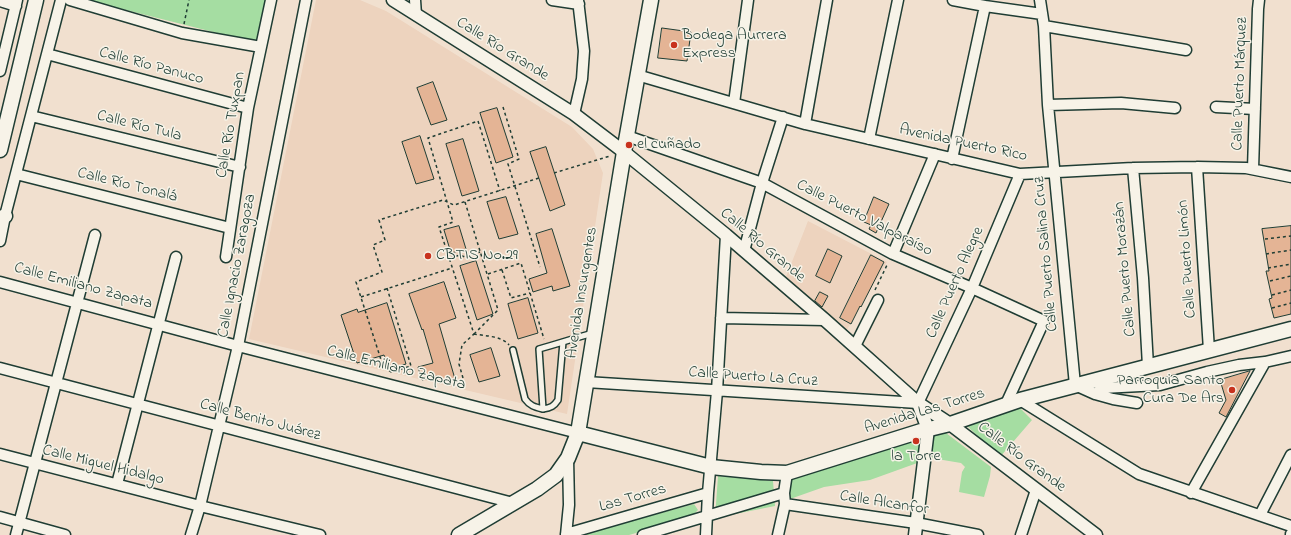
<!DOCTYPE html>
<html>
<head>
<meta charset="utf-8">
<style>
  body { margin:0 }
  canvas { display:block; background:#f1e0cf }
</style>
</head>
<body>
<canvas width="1291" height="535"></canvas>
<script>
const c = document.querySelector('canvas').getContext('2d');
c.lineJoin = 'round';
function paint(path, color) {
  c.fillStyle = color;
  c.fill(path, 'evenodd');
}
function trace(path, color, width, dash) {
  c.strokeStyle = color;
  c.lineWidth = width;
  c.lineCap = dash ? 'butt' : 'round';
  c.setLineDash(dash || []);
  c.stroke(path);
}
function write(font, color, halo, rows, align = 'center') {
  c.font = font + ' "Indie Flower",sans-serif';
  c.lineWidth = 3;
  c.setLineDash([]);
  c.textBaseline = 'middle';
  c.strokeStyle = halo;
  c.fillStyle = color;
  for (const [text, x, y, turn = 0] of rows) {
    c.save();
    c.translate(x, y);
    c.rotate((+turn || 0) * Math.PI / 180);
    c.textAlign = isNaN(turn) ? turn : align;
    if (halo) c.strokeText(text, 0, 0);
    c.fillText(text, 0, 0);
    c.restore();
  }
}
paint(new Path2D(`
  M316 0H360L386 11 572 127 593 149 603 173 567 414 249 339Z
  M808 221 887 262 845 333 784 282Z`), '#edd3be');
paint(new Path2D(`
  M86 0H266L257 43Z
  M1017 405 1032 420 1000 457 965 424 980 421 994 413Z
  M942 430 991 467 990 476 984 497 959 492 962 472 965 467 961 463 931 458 934 435Z
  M920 434V462L870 480 824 487 790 499 789 478Z
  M718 476 773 481 775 506 715 518Z
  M694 504 698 510 693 515 685 519 629 535H581Z`), '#a5dda2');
const building = new Path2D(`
  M662 28 691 32 687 61 658 58Z
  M433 82 447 120 431 125 417 88Z
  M497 108 513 157 496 163 480 113Z
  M420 136 434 179 416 184 402 142Z
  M463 139 479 191 462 196 446 144Z
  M546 147 565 205 550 211 530 152Z
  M506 197 518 234 499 239 487 202Z
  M874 197 889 204 876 233 869 229 871 225 864 222Z
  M459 226 466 249 451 253 444 230Z
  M1291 226V314L1274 318 1269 299 1272 298 1266 271H1269L1262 229Z
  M552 229 570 286 553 291 552 286 533 292 529 279 547 273 536 234Z
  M828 249 842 256 830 283 816 276Z
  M871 255 884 262 861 307 860 306 851 324 840 318Z
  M476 261 493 314 477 320 460 266Z
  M444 282 456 318 439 324 455 379 439 383 437 376 422 380 418 367 433 363 423 329 422 330 409 294Z
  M820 292 828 296 822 307 815 301Z
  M528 298 538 333 518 339 508 304Z
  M387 303 406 364 389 369 384 355 357 363 341 315 357 309 358 312Z
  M491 348 500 376 479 382 470 355Z
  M1250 371 1226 417 1219 413 1226 400 1220 380Z`);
paint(building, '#e4b495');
trace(building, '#1f3d34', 1);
const service = new Path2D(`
  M563 342 558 400C554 406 551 408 543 409L539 349C557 344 575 338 593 333
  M513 350 525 399C530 406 535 407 543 409`);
const minor = new Path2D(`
  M70 0 182 33 261 47
  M415 0 416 15
  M552 0 579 4
  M953 0 985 6 1042 14
  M1040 0 1044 26 1048 105 1075 385 1095 394 1102 388 1160 385 1207 372 1239 365 1265 362 1291 356
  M0 1 16 6
  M1044 26 1186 50
  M47 54 248 108
  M0 71 17 0
  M637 75 805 124 1020 174 1133 168 1197 167 1246 168 1291 177
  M734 103 748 0
  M1048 105 1121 103 1175 108
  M1216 107 1255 109
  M574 114 582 79 584 51 578 0
  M31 116 240 167
  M805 124 827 0
  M627 136 762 183 893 254 972 288 1044 321 1006 404
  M869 139 898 0
  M952 159 985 6
  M1197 167 1209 350
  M1133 168 1143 278 1148 366
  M1253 169 1258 9 1259 0
  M16 174 230 228
  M0 241 5 216 61 0
  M744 251 762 183 783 117
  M893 254 935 154
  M226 257 248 108 271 0
  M0 282 238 346 578 433
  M721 318 825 320
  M855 346 878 300
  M0 368 513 503
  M586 382 918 403 972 288 1020 174
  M1095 394 1113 399 1137 403
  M1020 400 1139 474 1291 526
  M0 454 200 506 320 535
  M117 484 176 257
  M1191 493 1265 362
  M785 504 916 523 978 535
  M1260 515 1291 455
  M0 517 65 535
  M566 534 708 493
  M16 535 95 235
  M191 535 200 506 238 346 306 0
  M566 535 569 505 568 458
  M643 535 784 493
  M706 535 708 493 717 391 726 235
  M778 535 785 504 784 493 787 473
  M1021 535 1036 490
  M1291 535V534`);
const tertiary = new Path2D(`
  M393 0 574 114 624 152 726 235 825 320 918 403 950 424 1096 535
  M915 535 928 429 918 403`);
const secondary = new Path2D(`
  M0 150 36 0
  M0 219 5 216
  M578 433 711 467 761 472 787 473 921 431 950 424 1020 400 1291 329
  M459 535 537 489 556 475 568 458 578 433 624 152 651 0`);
trace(service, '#1f3d34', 8);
trace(minor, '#1f3d34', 13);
trace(tertiary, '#1f3d34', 15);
trace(secondary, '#1f3d34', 17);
trace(new Path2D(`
  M184 24 189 0
  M503 107 519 159 508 164 540 267
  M554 173 610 156
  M465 202 498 310 474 334
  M1265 239 1291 236
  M1266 254 1291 250
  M450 258 460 255 465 257 480 252
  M1268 268 1291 264
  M502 270 511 298 530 293
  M488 274 521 263 544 339
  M1270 281 1291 276
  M387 288 411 366 391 372 383 366 356 282 382 272 373 245 385 240 379 220 443 200 454 205 539 178
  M875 290 888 263
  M1272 295 1291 290
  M361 297 452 268
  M1272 308 1291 303
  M474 334C485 336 502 336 509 345
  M463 378 459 364 462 345 474 334 439 227 453 222 428 138 478 121 500 191`), '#1f3d34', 1.5, [3, 3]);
trace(service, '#f7f3e8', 5);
trace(minor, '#f7f3e8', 10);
trace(tertiary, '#f7f3e8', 12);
trace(secondary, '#f7f3e8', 14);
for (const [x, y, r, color] of [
  [674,45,4,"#c8321e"],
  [629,145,4,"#c8321e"],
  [428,256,4,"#c8321e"],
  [1232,390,4,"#c8321e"],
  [916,441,4,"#c8321e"]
]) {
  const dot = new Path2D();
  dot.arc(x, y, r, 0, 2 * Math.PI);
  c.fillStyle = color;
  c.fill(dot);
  trace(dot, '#f7f3e8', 1.5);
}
write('16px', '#1f3d34', '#f7f3e8', [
  ["Bodega Aurrera",682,36],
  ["Express",682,54],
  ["el cuñado",637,145],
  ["CBTIS No.29",436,256],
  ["Parroquia Santo",1224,381,"right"],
  ["Cura De Ars",1224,399,"right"],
  ["la Torre",916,457,"center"]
], 'left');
write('16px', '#1f3d34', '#f7f3e8', [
  ["Calle Río Grande",502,50,32],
  ["Calle Río Panuco",151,67,15],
  ["Calle Puerto Márquez",1241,84,-88],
  ["Calle Río Tuxpan",232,125,-80],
  ["Calle Río Tula",139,127,14],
  ["Avenida Puerto Rico",963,144,12],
  ["Calle Río Tonalá",127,186,14],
  ["Calle Puerto Valparaíso",864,219,27],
  ["Calle Río Grande",762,246,40],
  ["Calle Puerto Salina Cruz",1047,254,-95],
  ["Calle Puerto Limón",1188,259,-94],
  ["Calle Ignacio Zaragoza",238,266,-79],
  ["Calle Puerto Morazán",1126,269,-95],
  ["Calle Puerto Alegre",956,283,-66],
  ["Calle Emiliano Zapata",83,287,15],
  ["Avenida Insurgentes",583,293,-81],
  ["Calle Emiliano Zapata",396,369,14],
  ["Calle Puerto La Cruz",753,378,4],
  ["Avenida Las Torres",925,412,-17],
  ["Calle Benito Juárez",260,421,15],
  ["Calle Río Grande",1021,458,37],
  ["Calle Miguel Hidalgo",103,466,14],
  ["Las Torres",633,499,-16],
  ["Calle Alcanfor",884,504,9]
]);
</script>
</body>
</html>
